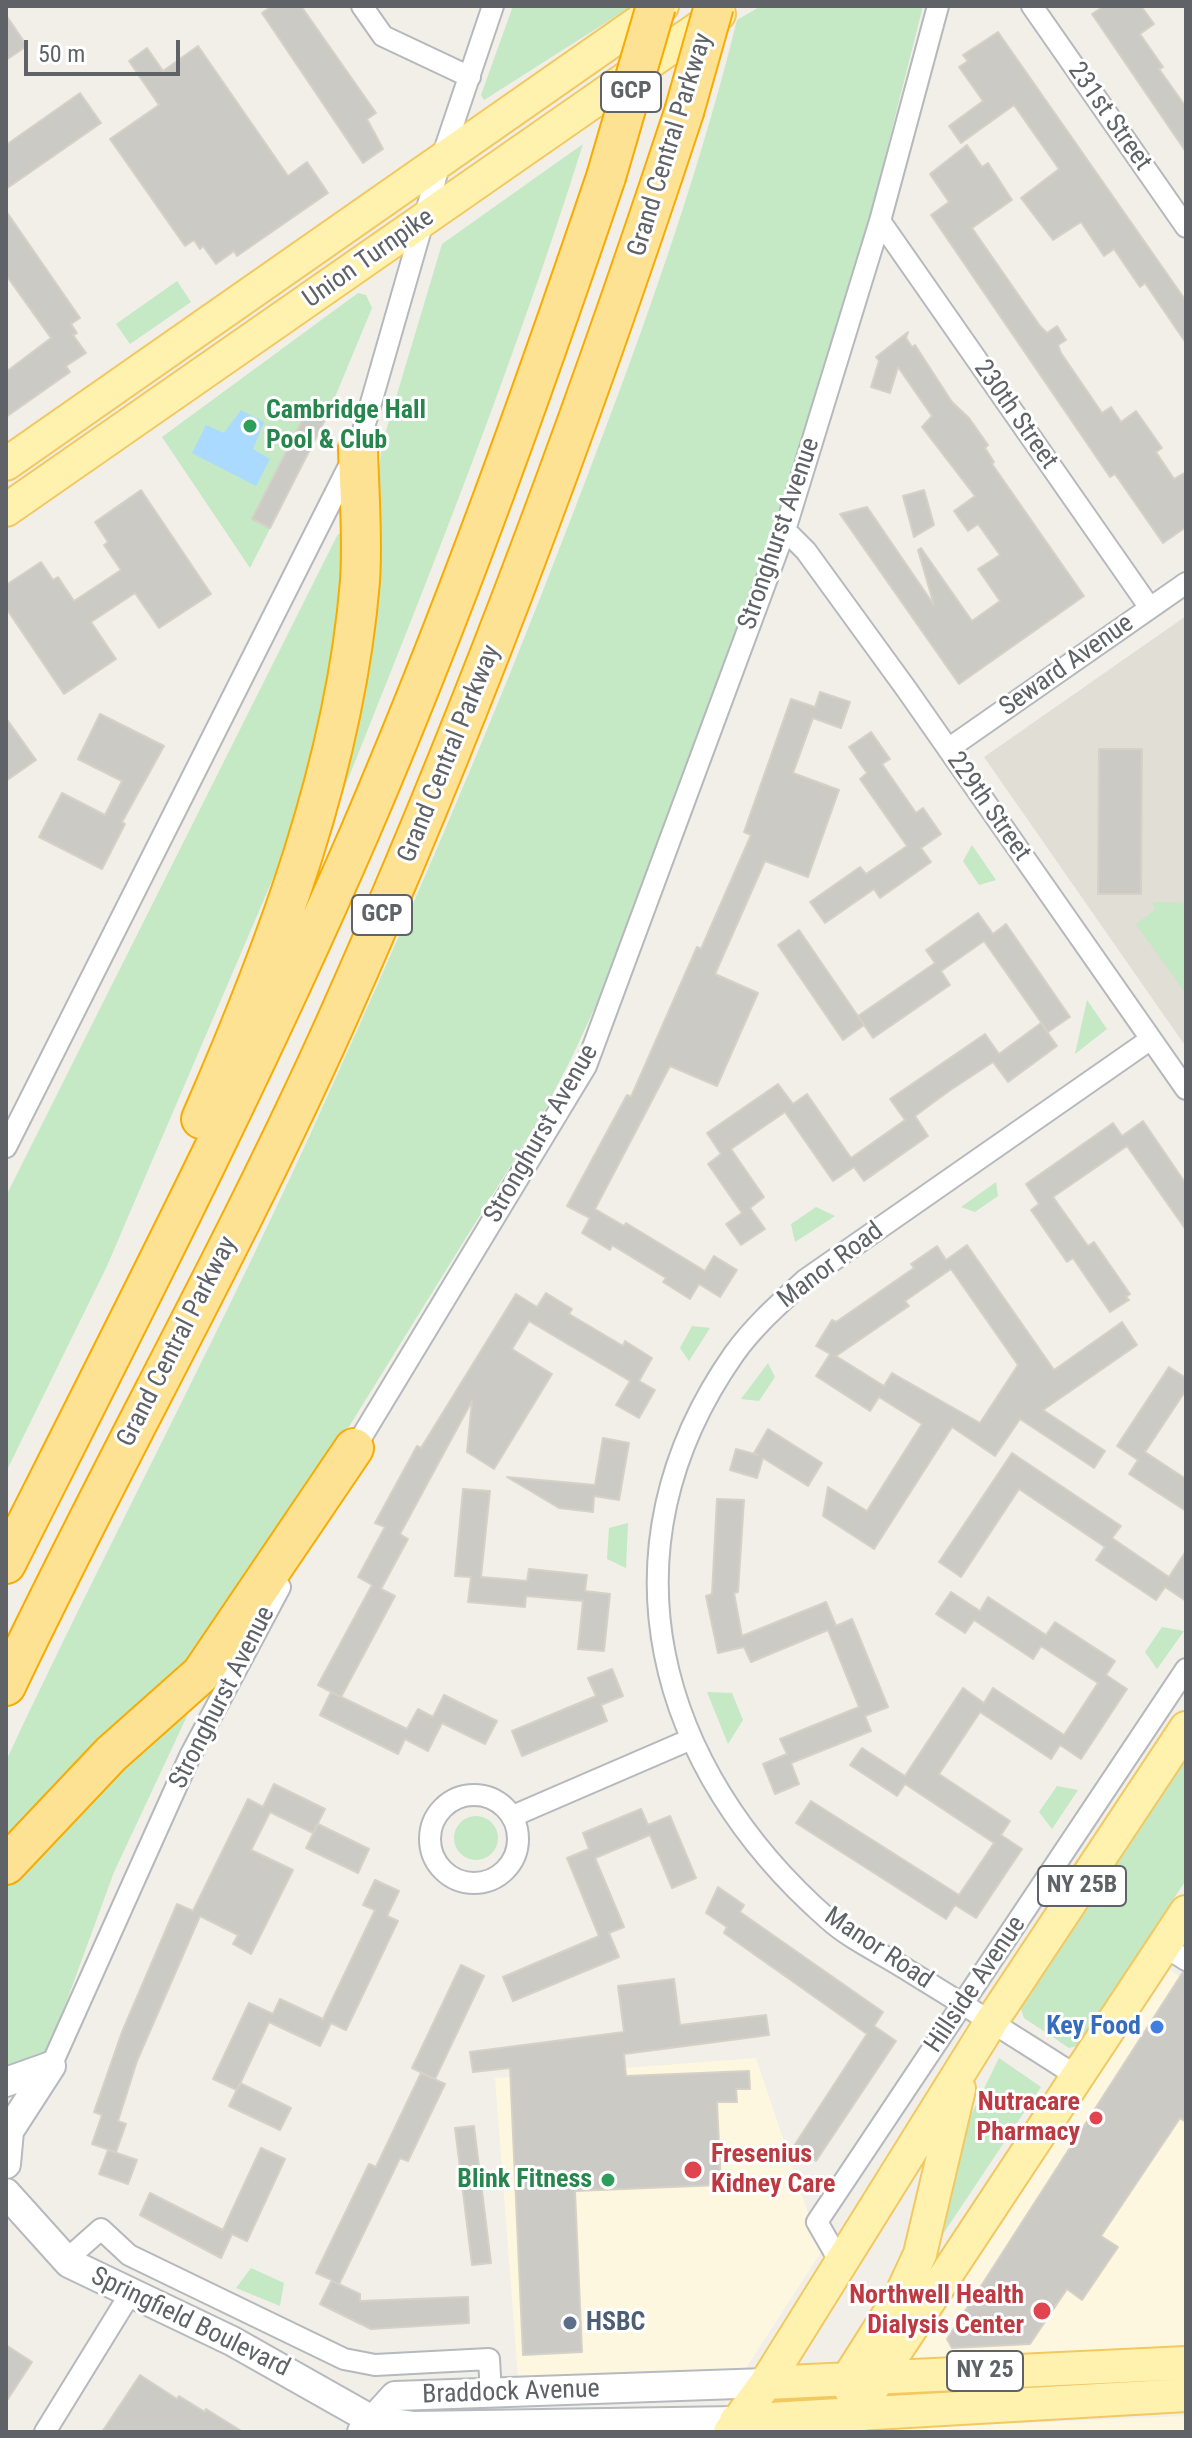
<!DOCTYPE html>
<html>
<head>
<meta charset="utf-8">
<style>
  body { margin:0 }
  #map { position:relative; width:1192px; height:2438px; overflow:hidden; background:#f1efe8; font-family:"Roboto Condensed",sans-serif }
  canvas { display:block }
  .frame { position:absolute; inset:0; border:8px solid #5f6368; pointer-events:none }
  .scale { position:absolute; left:24px; top:40px; width:156px; height:36px; box-sizing:border-box; border:4px solid #5f6368; border-top:0; padding-left:10px; font-size:24px; line-height:28px; white-space:nowrap; color:#5f6368; -webkit-text-stroke:6px #fff; paint-order:stroke }
</style>
</head>
<body>
<div id="map">
<canvas width="1192" height="2438"></canvas>
<div class="frame"></div>
<div class="scale">50 m</div>
</div>
<script>
const c = document.querySelector('canvas').getContext('2d');
c.lineJoin = 'round';
function paint(path, color) {
  c.fillStyle = color;
  c.fill(path, 'evenodd');
}
function trace(path, color, width, dash) {
  c.strokeStyle = color;
  c.lineWidth = width;
  c.lineCap = dash ? 'butt' : 'round';
  c.setLineDash(dash || []);
  c.stroke(path);
}
function write(font, color, halo, rows, align = 'center') {
  c.font = font + ' "Roboto Condensed",sans-serif';
  c.lineWidth = 6;
  c.setLineDash([]);
  c.textBaseline = 'middle';
  c.strokeStyle = halo;
  c.fillStyle = color;
  for (const [text, x, y, turn = 0] of rows) {
    c.save();
    c.translate(x, y);
    c.rotate((+turn || 0) * Math.PI / 180);
    c.textAlign = isNaN(turn) ? turn : align;
    if (halo) c.strokeText(text, 0, 0);
    c.fillText(text, 0, 0);
    c.restore();
  }
}
paint(new Path2D(`
  M1170 1970 1186 1981V2351L909 2362Z
  M756 2058 821 2252 746 2368 518 2377 495 2078Z
  M1186 2416 1184 2432H864L865 2430Z`), '#fef7e0');
paint(new Path2D(`
  M1186 616V1047L984 757Z`), '#e1ded6');
paint(new Path2D(`
  M513 6H632L484 100 481 95Z
  M761 6H923L870 216 767 565 603 990 572 1057 542 1115 207 1656 6 1845V1761C104 1552 213 1347 309 1137 402 933 492 726 572 516 635 353 695 190 737 20Z
  M583 144C508 383 414 614 321 847L383 441 442 244Z
  M177 281 191 302 130 344 116 324Z
  M358 293 366 295 372 308 328 414 250 568 162 437Z
  M338 534H353L328 734 295 827 107 1266 6 1472V1196Z
  M972 845 996 880 979 885 963 861Z
  M1153 902 1186 903V994L1136 924 1155 910Z
  M1087 1000 1107 1029 1075 1054Z
  M996 1182 998 1196 975 1212 961 1207Z
  M816 1207 835 1216 795 1242 791 1224Z
  M692 1326 710 1328 689 1361 680 1348Z
  M768 1363 775 1377 759 1401 741 1399Z
  M628 1523 626 1568 607 1559 609 1528Z
  M1162 1627 1184 1631 1157 1669 1145 1652Z
  M707 1692 732 1693 743 1720 728 1744Z
  M188 1714 114 1872 48 2052 6 2076V1880L149 1744Z
  M1186 1759V1880L1077 2046 1069 2048 1024 2018 1021 2009Z
  M1057 1786 1078 1790 1052 1829 1039 1812Z
  M454 1838a22 22 0 1 1 44 0a22 22 0 1 1-44 0Z
  M999 2058 1041 2087 943 2234 970 2117Z
  M251 2268 284 2283 280 2306 236 2288Z`), '#c5e8c5');
paint(new Path2D(`
  M241 410 264 422 253 449 270 459 256 486 192 453 206 425 224 433Z`), '#aadaff');
const building = new Path2D(`
  M272 6H301L376 113 367 119 383 149 363 163 262 13Z
  M1104 6H1141L1154 24 1140 34 1163 67 1159 69 1186 107V152L1092 14Z
  M6 15 27 46 6 60Z
  M998 32 1186 301V343L1145 283 1140 287 1114 249 1104 256 1081 222 1053 240 1021 198 1059 169 1014 105 961 143 949 126 983 101 959 67 968 61 963 55Z
  M198 46 288 176 307 162 328 193 237 256 234 251 216 264 203 246 200 249 194 240 185 246 110 139 159 105 129 61 147 48 163 71Z
  M80 93 101 123 6 189V145Z
  M967 145 982 167 988 163 1012 200 972 228 1040 326 1047 333 1057 326 1066 340 1058 345 1061 353 1102 413 1111 407 1121 422 1136 411 1162 448 1156 452 1174 479 1186 472V527L1163 543 1115 474 1110 477 931 215 949 202 930 174Z
  M6 211 80 318 71 324 77 333 73 335 86 353 66 366 70 372 6 417V372L51 338 6 275Z
  M908 332 906 338 912 347 915 345 952 402 969 418 988 445 985 448 994 462 992 464 1084 596 959 684 840 514 867 507 934 605 918 550 921 548 972 621 1000 601 978 569 1000 555 978 524 968 531 954 511 975 496 922 427 932 416 898 367 890 393 871 387 879 361 876 357Z
  M310 405 328 414 270 528 252 519Z
  M141 490 211 594 159 628 135 593 91 622 116 659 64 694 6 608V585L41 562 53 580 58 577 74 601 121 570 104 545 108 542 95 522Z
  M924 490 934 525 914 537 903 496Z
  M820 692 850 702 841 728 813 718 793 773 839 790 808 877 765 861 715 974 758 993 717 1086 670 1066 595 1209 624 1226 626 1223 705 1271 714 1256 737 1270 720 1297 699 1284 690 1299 663 1282 666 1278 612 1245 610 1250 582 1233 590 1218 567 1206 627 1095 631 1097 697 947 701 949 751 835 744 832 791 699 815 707Z
  M100 714 164 746 122 822 125 824 102 869 39 837 62 793 105 815 122 781 78 759Z
  M6 718 36 760 6 781Z
  M871 732 890 759 882 764 916 813 923 808 941 834 921 848 931 862 880 898 874 889 825 923 810 902 860 867 866 874 907 846 860 779 867 773 849 747Z
  M1099 749H1142L1141 894H1098Z
  M978 913 993 934 1006 924 1070 1017 1048 1032 984 941 941 971 950 985 873 1038 858 1016 935 963 926 950Z
  M799 930 864 1025 843 1040 778 945Z
  M1041 1023 1057 1046 1008 1082 993 1062 949 1091 915 1116 928 1136 864 1181 854 1167 833 1181 785 1112 731 1149 764 1197 750 1208 765 1229 741 1245 726 1224 742 1213 708 1164 721 1154 707 1133 778 1084 793 1104 807 1094 851 1158 905 1120 890 1099 985 1034 999 1054Z
  M1143 1121 1186 1184V1230L1127 1146 1053 1197 1088 1246 1094 1242 1130 1294 1126 1297 1129 1300 1110 1312 1073 1258 1067 1262 1031 1210 1039 1204 1026 1184 1113 1123 1122 1136Z
  M967 1245 1054 1370 1122 1322 1137 1345 1043 1410 1105 1451 1094 1468 1020 1419 995 1456 952 1427 874 1549 823 1516 828 1487 867 1511 922 1424 879 1397 870 1411 816 1376 830 1354 816 1346 832 1320 836 1322 914 1268 911 1264 937 1246 946 1260ZM951 1269 1018 1365 980 1423 892 1373 884 1386 836 1356 909 1306 905 1301Z
  M546 1293 572 1309 569 1314 623 1346 625 1341 652 1358 639 1381 655 1390 639 1418 616 1405 630 1381 529 1321 512 1349 552 1374 494 1469 467 1452 472 1401 400 1534 408 1539 381 1589 395 1596 341 1697 318 1685 372 1585 358 1577 385 1527 375 1523 417 1446 421 1448 516 1294 537 1307Z
  M1169 1367 1186 1378V1390L1145 1452 1186 1479V1511L1129 1474 1138 1460 1117 1446Z
  M768 1429 822 1463 808 1486 763 1458 757 1478 730 1470 736 1449 758 1455 754 1453Z
  M603 1438 629 1443 619 1500 594 1496 593 1512 559 1508 507 1477 595 1485Z
  M1012 1453 1121 1526 1112 1538 1169 1577 1186 1551V1601L1165 1587 1156 1600 1096 1560 1105 1547 1019 1489 961 1577 939 1562Z
  M463 1489 490 1491 481 1577 527 1581 529 1569 587 1575 585 1591 610 1594 604 1651 578 1649 583 1601 526 1596 525 1607 468 1602 471 1577 455 1576Z
  M717 1499 744 1500 738 1592 734 1593 742 1636 826 1602 836 1626 852 1619 888 1707 865 1716 871 1731 791 1763 799 1784 775 1794 763 1764 787 1754 780 1739 859 1707 828 1630 751 1662 744 1647 718 1653 706 1596 712 1594Z
  M951 1592 980 1611 988 1597 1046 1635 1055 1622 1115 1661 1106 1675 1127 1689 1081 1759 1060 1745 1051 1759 980 1712 939 1774 1010 1821 1001 1835 1022 1849 976 1918 955 1905 946 1919 796 1823 811 1801 959 1895 972 1876 994 1843 905 1784 897 1796 850 1765 862 1748 905 1776 963 1688 984 1703 993 1688 1064 1735 1098 1683 1041 1646 1033 1659 974 1620 965 1633 936 1614Z
  M612 1669 623 1696 601 1705 607 1721 522 1756 512 1731 596 1696 588 1678Z
  M331 1692 407 1729 418 1709 433 1717 444 1695 497 1721 485 1744 442 1723 428 1751 405 1739 398 1754 320 1715Z
  M274 1784 325 1809 313 1833 270 1812 251 1850 293 1870 251 1954 233 1944 238 1935 200 1916 137 2061 118 2121 126 2124 116 2152 92 2144 102 2115 94 2112 122 2032 177 1904 193 1911 248 1799 263 1807Z
  M641 1809 648 1825 670 1816 696 1878 672 1888 650 1835 595 1858 624 1927 609 1933 619 1957 513 2001 503 1977 599 1936 567 1858 589 1849 583 1833Z
  M318 1824 369 1849 358 1873 306 1848Z
  M375 1880 399 1891 387 1916 398 1921 346 2030 331 2023 320 2046 269 2022 237 2090 213 2079 249 2003 273 2014 280 1999 323 2019 375 1910 363 1905Z
  M718 1887 744 1905 740 1912 883 2012 874 2026 896 2041 816 2161 794 2146 867 2034 724 1933 727 1927 706 1913Z
  M461 1965 484 1976 435 2079 412 2068Z
  M1183 1972 1186 1973V2122L1180 2118 1101 2236 1118 2247 1082 2300 1067 2289 1030 2344 952 2348 947 2339Z
  M674 1979 680 2025 766 2015 769 2035 624 2054 626 2076 749 2071 750 2089H736L737 2102H717L721 2185 575 2191 582 2352 523 2355 510 2068 473 2072 470 2052 624 2032 618 1986Z
  M421 2073 445 2084 408 2161 400 2158 339 2284 332 2281 360 2294V2301L468 2297 469 2323 371 2329 320 2304 332 2280 316 2273 369 2164 376 2167Z
  M240 2083 291 2108 280 2130 229 2106Z
  M474 2126 491 2263 472 2265 455 2128Z
  M261 2148 285 2159 247 2241 232 2234 221 2258 140 2215 150 2193 223 2230Z
  M108 2150 137 2160 128 2184 99 2174Z
  M6 2345 32 2362 6 2402Z
  M140 2375 177 2399 179 2396 205 2412 206 2409 243 2432H102Z`);
paint(building, '#cccac5');
trace(building, '#d6d1c6', 2);
const street = new Path2D(`
  M362 6 383 36 470 77
  M1032 6 1186 227
  M880 221 1150 608
  M785 530 806 551 907 690 1186 1089
  M948 749 1186 583
  M6 1147 358 448 440 163 493 6
  M350 1456 586 1066 785 530 880 221 938 6
  M430 1839a44 44 0 1 1 88 0a44 44 0 1 1-88 0Z
  M513 1816 689 1740
  M1164 1946 1186 1960
  M51 2066 190 1756 280 1587
  M1078 2077C1022 2041 966 2006 909 1971 883 1954 851 1940 828 1919 656 1768 596 1551 734 1354 754 1326 780 1303 805 1280L1151 1039
  M66 2260 101 2229 129 2255 344 2359 375 2365 489 2359 491 2394
  M840 2262 817 2222 1186 1669
  M45 2432 130 2294`);
const secondary = new Path2D(`
  M6 2082 51 2066
  M6 2164 9 2131 51 2066
  M6 2193 69 2263 232 2341 393 2432
  M373 2420 414 2426 736 2421
  M362 2432 395 2396 766 2383`);
const primary = new Path2D(`
  M6 464 662 6
  M6 510 719 14
  M766 2383 1186 2363
  M851 2390 849 2377 901 2295 920 2254 959 2089
  M736 2421 1186 2395
  M730 2432 766 2383 991 2022 1186 1728
  M847 2432 880 2375 1186 1912`);
const highway = new Path2D(`
  M201 1119C275 950 345 766 360 581 363 537 359 492 358 448
  M6 1564C128 1322 252 1081 360 832 452 618 531 398 606 177
  M6 1686C112 1463 235 1247 336 1022 469 725 582 421 684 112
  M6 1865 111 1754 201 1674 354 1448`);
trace(street, '#b5b8bc', 24);
trace(secondary, '#b6babf', 32);
trace(primary, '#f2c960', 36);
trace(highway, '#f9ab00', 42);
trace(street, '#fff', 20);
trace(secondary, '#fff', 28);
trace(primary, '#fff2af', 32);
trace(highway, '#fde293', 38);
const highwayBridge = new Path2D(`
  M684 112 714 6
  M606 177 656 6`);
trace(highwayBridge, '#f9ab00', 42, []);
trace(highwayBridge, '#fde293', 38);
for (const [x, y, r, color] of [
  [250,426,8,"#2e9e5b"],
  [1157,2027,8,"#3f7fe0"],
  [1096,2118,8,"#e0444e"],
  [693,2170,10,"#e0444e"],
  [608,2180,8,"#2e9e5b"],
  [1042,2311,10,"#e0444e"],
  [570,2323,8,"#5c6f8a"]
]) {
  const dot = new Path2D();
  dot.arc(x, y, r, 0, 2 * Math.PI);
  c.fillStyle = color;
  c.fill(dot);
  trace(dot, '#fff', 3);
}
for (const [x, y, w] of [
  [631,92,60],
  [382,915,60],
  [1082,1886,88],
  [985,2371,76]
]) {
  const box = new Path2D();
  box.roundRect(x - w / 2, y - 20, w, 40, 6);
  c.fillStyle = '#fff';
  c.fill(box);
  trace(box, '#5f6368', 2);
}
write('bold 24px', '#5f6368', null, [
  ["GCP",631,92],
  ["GCP",382,915],
  ["NY 25B",1082,1886],
  ["NY 25",985,2371]
]);
write('26px', '#5f6368', '#fff', [
  ["231st Street",1109,117,55],
  ["Grand Central Parkway",671,145,-73],
  ["Union Turnpike",369,259,-35],
  ["230th Street",1015,415,55],
  ["Stronghurst Avenue",780,534,-71],
  ["Seward Avenue",1067,666,-35],
  ["Grand Central Parkway",450,754,-68],
  ["229th Street",988,807,55],
  ["Stronghurst Avenue",542,1134,-60],
  ["Manor Road",831,1266,-37],
  ["Grand Central Parkway",178,1342,-63],
  ["Stronghurst Avenue",223,1698,-63],
  ["Manor Road",878,1949,34],
  ["Hillside Avenue",976,1985,-56],
  ["Springfield Boulevard",190,2323,26],
  ["Braddock Avenue",511,2393,-2]
]);
write('bold 26px', '#27864d', '#fff', [
  ["Cambridge Hall",266,411],
  ["Pool & Club",266,441],
  ["Blink Fitness",592,2180,"right"]
], 'left');
write('bold 26px', '#366cbe', '#fff', [
  ["Key Food",1141,2027]
], 'right');
write('bold 26px', '#be3a42', '#fff', [
  ["Nutracare",1080,2103],
  ["Pharmacy",1080,2133],
  ["Fresenius",711,2155,"left"],
  ["Kidney Care",711,2185,"left"],
  ["Northwell Health",1024,2296],
  ["Dialysis Center",1024,2326]
], 'right');
write('bold 26px', '#4e5e75', '#fff', [
  ["HSBC",586,2323]
], 'left');
</script>
</body>
</html>
